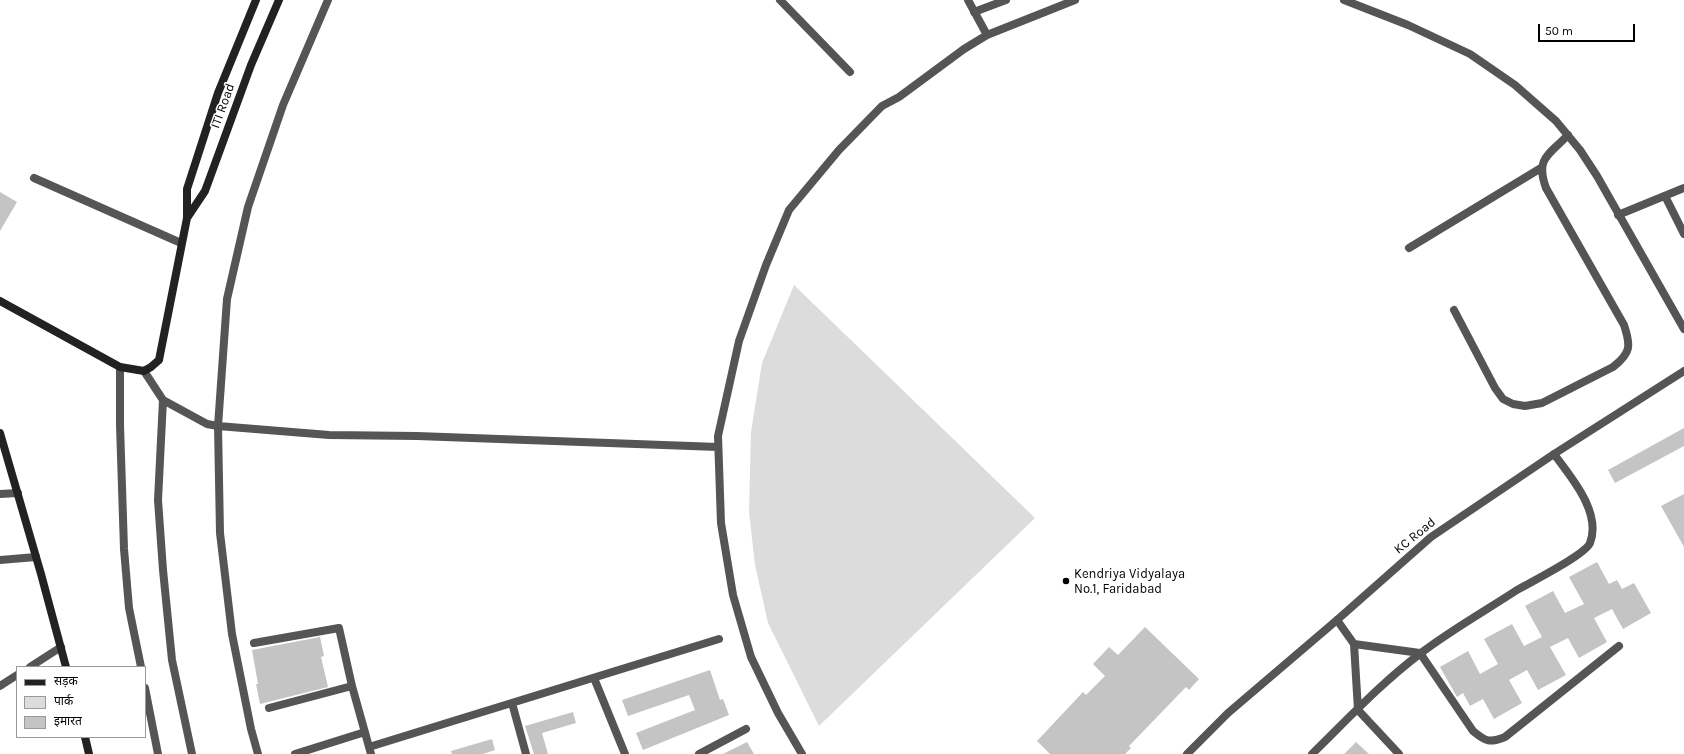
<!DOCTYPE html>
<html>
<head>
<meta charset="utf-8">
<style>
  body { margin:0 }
  #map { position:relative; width:1684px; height:754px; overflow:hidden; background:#fff; font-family:Karla,"Noto Sans Devanagari",sans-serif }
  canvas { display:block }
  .legend { position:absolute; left:16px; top:666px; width:130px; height:72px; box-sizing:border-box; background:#fff; border:1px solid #999; margin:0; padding:5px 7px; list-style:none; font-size:12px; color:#000 }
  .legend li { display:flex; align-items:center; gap:8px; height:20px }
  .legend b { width:20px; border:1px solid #999 }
  .scale { position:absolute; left:1538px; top:24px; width:97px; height:18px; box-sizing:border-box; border:2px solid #000; border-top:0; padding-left:5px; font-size:12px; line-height:14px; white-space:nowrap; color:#000; -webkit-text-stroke:3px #fff; paint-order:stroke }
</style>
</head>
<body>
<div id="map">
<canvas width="1684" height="754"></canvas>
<ul class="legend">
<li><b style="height:5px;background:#222"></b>सड़क</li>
<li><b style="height:11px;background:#dcdcdc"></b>पार्क</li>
<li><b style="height:11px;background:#c4c4c4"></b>इमारत</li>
</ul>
<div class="scale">50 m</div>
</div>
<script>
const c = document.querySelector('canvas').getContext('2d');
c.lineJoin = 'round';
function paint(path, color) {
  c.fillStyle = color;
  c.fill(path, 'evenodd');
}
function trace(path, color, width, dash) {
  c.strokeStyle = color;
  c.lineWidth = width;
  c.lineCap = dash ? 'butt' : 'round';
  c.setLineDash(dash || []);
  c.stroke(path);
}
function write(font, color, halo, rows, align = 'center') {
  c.font = font + ' Karla,sans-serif';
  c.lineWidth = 3;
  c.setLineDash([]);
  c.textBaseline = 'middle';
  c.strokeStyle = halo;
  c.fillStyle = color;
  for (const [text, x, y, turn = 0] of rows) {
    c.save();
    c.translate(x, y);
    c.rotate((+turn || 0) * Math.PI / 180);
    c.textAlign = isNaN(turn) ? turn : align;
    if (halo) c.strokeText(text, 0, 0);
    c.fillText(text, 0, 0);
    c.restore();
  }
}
paint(new Path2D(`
  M794 285 1035 518 819 726 768 623 755 565 749 512 751 432 762 363Z`), '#dcdcdc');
paint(new Path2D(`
  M0 192 17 202 0 231Z
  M1684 428V446L1615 483 1608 470Z
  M1684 494V547L1661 506Z
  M1597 562 1609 584 1617 580 1622 589 1634 583 1651 613 1623 629 1612 609 1594 618 1607 642 1579 658 1568 638 1550 647 1566 675 1538 690 1527 670 1509 680 1522 703 1494 719 1483 699 1470 706 1463 693 1457 697 1440 667 1468 651 1480 674 1498 664 1484 639 1512 624 1524 646 1542 637 1525 606 1553 591 1565 613 1584 604 1569 577Z
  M1145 627 1199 679 1189 690 1186 687 1129 746 1131 748 1125 754H1050L1037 741 1083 692 1086 695 1105 676 1093 664 1109 647 1118 655Z
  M320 637 324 656 321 657 328 687 260 704 256 684H258L252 650Z
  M710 670 720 700 723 699 729 715 643 750 636 733 695 710 689 695 628 716 622 700Z
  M573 712 576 723 542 733 548 754H534L525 726Z
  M492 739 495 750 483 754H452L451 751Z
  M747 742 754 754H723Z
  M1356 742 1369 754H1344Z`), '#c4c4c4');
trace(new Path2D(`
  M34 178 181 243
  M1665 196 1684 234
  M1618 215 1684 188
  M1409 248 1541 168
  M1454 310 1495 388 1503 399 1513 404 1525 406 1542 403 1613 367C1631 353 1631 346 1624 325L1546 188C1535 158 1549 155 1568 135
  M1337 620 1354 644 1358 710 1399 754
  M1354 644 1420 653 1473 731C1486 742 1490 743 1505 737L1619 646
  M1312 754C1347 720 1381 683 1421 653 1451 630 1485 611 1517 590 1531 582 1585 555 1590 543 1602 512 1570 476 1554 454`), '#555', 8);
trace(new Path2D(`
  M780 0 850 72
  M968 0 987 35
  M1344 0 1408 25 1470 54 1515 85 1556 121 1580 150 1597 176 1684 329
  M974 12 1006 0
  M120 367V425L124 549 129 608 141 667
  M144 371 163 400 207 424 218 426 329 435 417 436 718 447
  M163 400 158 500 163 570 172 660 192 754
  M0 494 18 493
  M0 560 36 557
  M254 643 339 628 352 686 371 754
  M30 667 61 647
  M594 678 625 754
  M0 686 17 675
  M145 688 158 754
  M512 703 526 754
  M269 708 352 686
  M369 747 719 639
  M258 754 251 729 232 634 220 533 218 426 227 299 248 207 283 105 328 0
  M295 754 365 732
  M699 754 746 729
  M802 754 778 713 751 657 733 595 721 523 718 436 739 341 766 265 789 210 839 150 882 106 899 97 964 49 987 35 1075 0
  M1187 754 1228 713 1337 620 1431 537 1554 454 1684 371`), '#555', 8);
trace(new Path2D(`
  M187 218 205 191 251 65 279 0
  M0 301 120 367 144 371 151 367 159 360 187 218V189L218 93 256 0
  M0 433 41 574 66 667
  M85 737 89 754`), '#222', 8);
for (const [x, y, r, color] of [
  [1066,581,4,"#000"]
]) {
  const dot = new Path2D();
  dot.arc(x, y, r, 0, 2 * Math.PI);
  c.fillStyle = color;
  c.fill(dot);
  trace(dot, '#fff', 1.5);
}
write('13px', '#000', '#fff', [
  ["ITI Road",223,106,-70],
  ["KC Road",1415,536,-39]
]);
write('13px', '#000', '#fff', [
  ["Kendriya Vidyalaya",1074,574],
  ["No.1, Faridabad",1074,589]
], 'left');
</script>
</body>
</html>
